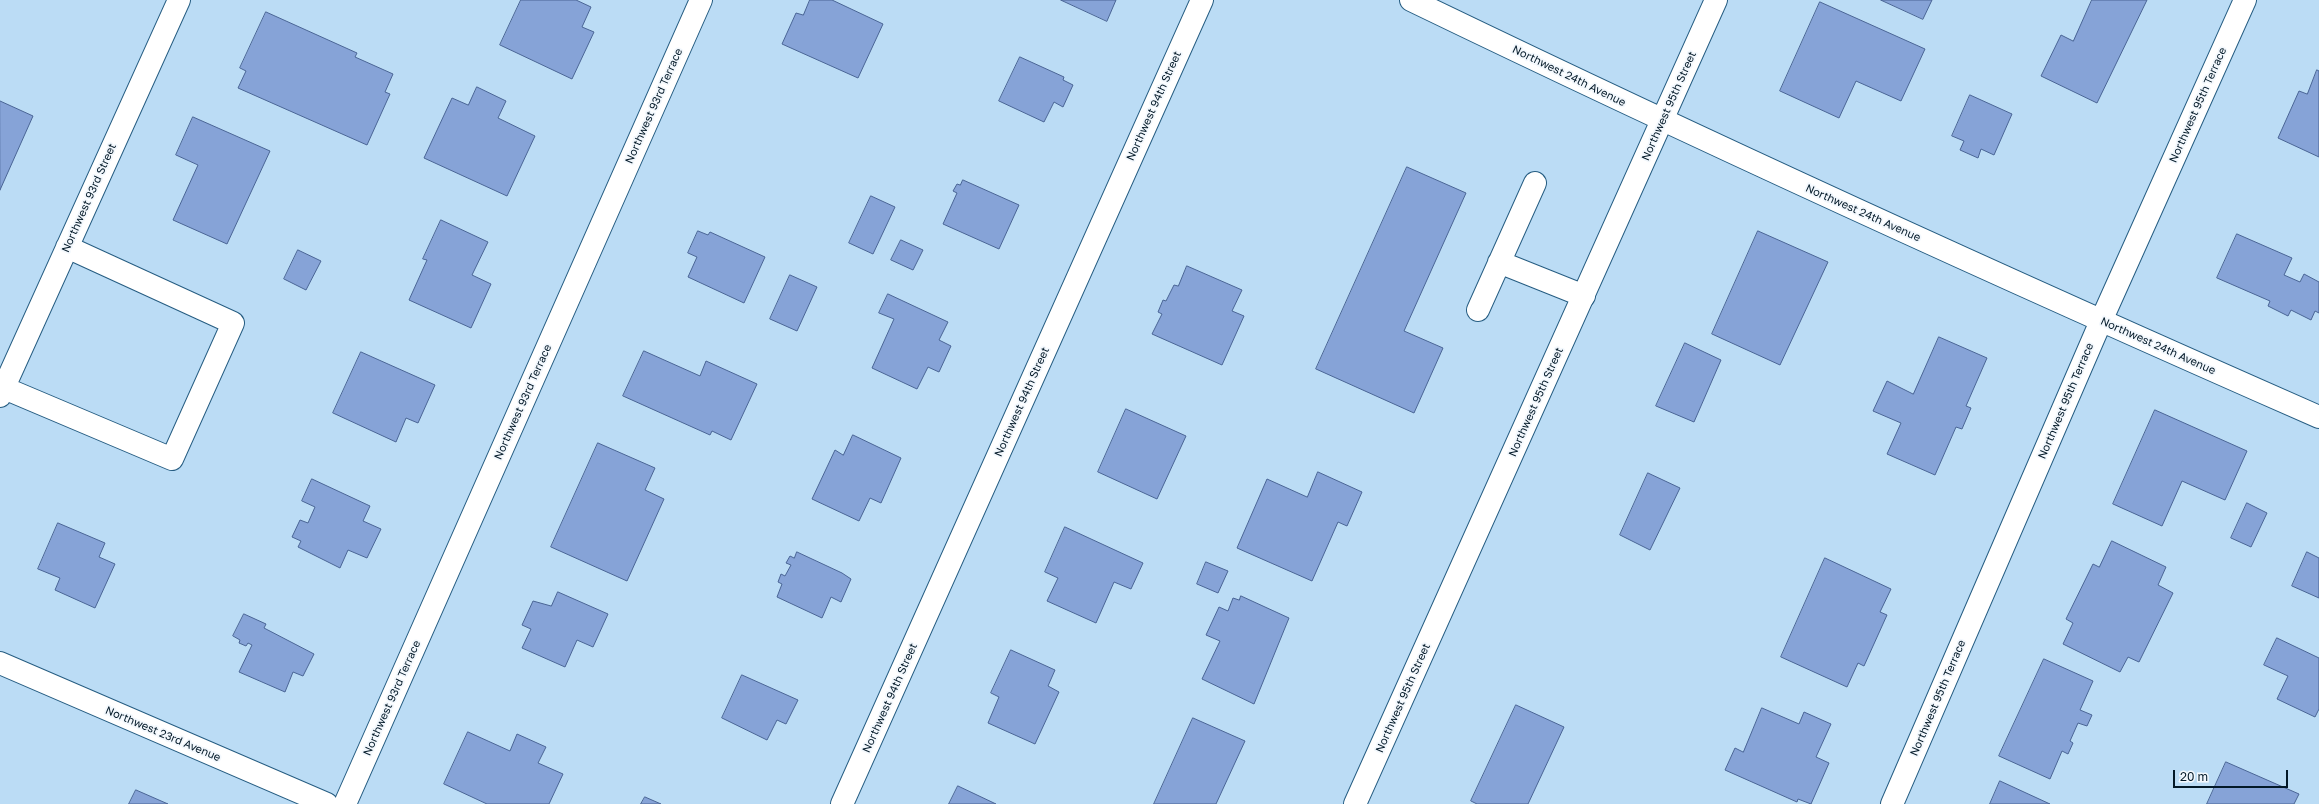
<!DOCTYPE html>
<html>
<head>
<meta charset="utf-8">
<style>
  body { margin:0 }
  #map { position:relative; width:2319px; height:804px; overflow:hidden; background:#bbdcf5; font-family:"Golos Text",sans-serif }
  canvas { display:block }
  .scale { position:absolute; left:2173px; top:770px; width:115px; height:18px; box-sizing:border-box; border:2px solid #031928; border-top:0; padding-left:5px; font-size:12px; line-height:14px; white-space:nowrap; color:#031928; -webkit-text-stroke:3px #f3f8fd; paint-order:stroke }
</style>
</head>
<body>
<div id="map">
<canvas width="2319" height="804"></canvas>
<div class="scale">20 m</div>
</div>
<script>
const c = document.querySelector('canvas').getContext('2d');
c.lineJoin = 'round';
function paint(path, color) {
  c.fillStyle = color;
  c.fill(path, 'evenodd');
}
function trace(path, color, width, dash) {
  c.strokeStyle = color;
  c.lineWidth = width;
  c.lineCap = dash ? 'butt' : 'round';
  c.setLineDash(dash || []);
  c.stroke(path);
}
function write(font, color, halo, rows, align = 'center') {
  c.font = font + ' "Golos Text",sans-serif';
  c.lineWidth = 3.5;
  c.setLineDash([]);
  c.textBaseline = 'middle';
  c.strokeStyle = halo;
  c.fillStyle = color;
  for (const [text, x, y, turn = 0] of rows) {
    c.save();
    c.translate(x, y);
    c.rotate((+turn || 0) * Math.PI / 180);
    c.textAlign = isNaN(turn) ? turn : align;
    if (halo) c.strokeText(text, 0, 0);
    c.fillText(text, 0, 0);
    c.restore();
  }
}
const building = new Path2D(`
  M521 0H576L591 7 582 27 594 32 572 79 500 45Z
  M810 0H832L883 24 858 78 782 44 796 13 803 15Z
  M1061 0H1116L1107 21Z
  M1881 0H1932L1923 19Z
  M2092 0H2147L2097 103 2041 76 2061 35 2073 41Z
  M1820 2 1925 49 1901 101 1856 81 1839 118 1780 91Z
  M266 12 357 53 355 57 393 74 385 92 390 94 367 145 238 88 246 71 240 68Z
  M1020 57 1064 77 1063 80 1073 85 1063 107 1054 102 1044 122 999 101Z
  M2317 70 2319 71V157L2278 138 2299 91 2307 94Z
  M477 87 506 101 498 118 535 136 507 196 424 158 452 98 468 105Z
  M1970 95 2012 114 1994 155 1981 149 1978 158 1960 150 1964 141 1952 136Z
  M0 101 33 116 0 190Z
  M193 117 270 151 227 244 173 220 198 165 176 155Z
  M1407 167 1466 193 1404 331 1443 348 1414 413 1316 369Z
  M963 180 1019 205 999 249 943 224 957 193 953 191 957 184 960 185Z
  M871 196 895 207 873 254 849 243Z
  M441 220 488 242 472 275 491 284 471 328 409 300 427 260 423 259Z
  M698 231 708 235 710 232 765 257 744 303 688 277 697 257 688 253Z
  M1758 231 1828 262 1780 365 1712 334Z
  M2237 234 2292 258 2284 275 2300 282 2304 274 2319 282V313L2315 311 2311 320 2291 310 2288 316 2268 306 2270 301 2217 278Z
  M901 240 923 250 913 270 891 260Z
  M298 250 321 261 306 290 284 279Z
  M1187 266 1242 290 1232 311 1244 316 1222 365 1152 334 1162 314 1158 312 1163 300 1166 301 1174 285 1178 286Z
  M790 275 817 287 797 331 770 319Z
  M888 294 948 322 939 340 951 346 939 372 928 367 917 389 872 368 894 319 879 313Z
  M1939 337 1987 358 1966 406 1971 408 1962 429 1956 427 1935 475 1887 454 1901 423 1873 411 1887 381 1913 394Z
  M1685 343 1721 360 1694 422 1656 406Z
  M644 351 700 376 706 361 757 384 731 440 712 431 710 435 623 396Z
  M361 352 435 385 418 423 406 418 396 442 333 413Z
  M1126 409 1186 436 1157 499 1098 472Z
  M2155 410 2247 451 2225 500 2182 481 2162 526 2113 504Z
  M853 435 901 458 881 503 870 498 859 521 812 499 835 450 843 455Z
  M598 443 655 468 645 490 664 499 627 581 551 547Z
  M1318 472 1362 492 1347 526 1338 522 1312 581 1237 548 1267 479 1307 497Z
  M1648 473 1680 488 1650 550 1620 535Z
  M312 479 370 506 363 521 381 529 367 558 348 550 340 568 298 547 301 541 292 537 300 520 308 523 315 507 302 501Z
  M2247 503 2267 513 2251 547 2231 538Z
  M58 523 105 543 99 557 115 564 95 608 55 590 60 578 38 569Z
  M1065 527 1143 563 1131 589 1114 582 1096 623 1047 601 1058 578 1045 572Z
  M2112 541 2166 567 2158 585 2173 593 2139 662 2128 657 2120 672 2063 644 2073 623 2066 619 2093 564 2099 567Z
  M797 552 842 573 851 579 841 602 831 597 822 618 777 597 782 584 778 582 781 574 785 576 791 565 786 563 790 556 794 558Z
  M2307 552 2319 558V598L2292 586Z
  M1825 558 1891 589 1880 612 1887 615 1864 666 1858 663 1847 687 1781 657Z
  M1206 562 1228 571 1218 593 1197 584Z
  M558 592 608 614 593 647 577 640 565 667 522 648 531 629 522 625 533 601 551 606Z
  M1241 596 1289 618 1254 704 1202 679 1220 641 1206 635 1219 607 1228 611 1233 598 1239 600Z
  M244 614 266 624 264 628 314 654 303 676 293 672 285 692 239 672 252 645 248 643 246 646 239 643 240 640 233 636Z
  M2277 638 2319 658V709L2315 717 2277 699 2288 676 2264 665Z
  M1011 650 1055 670 1048 686 1059 692 1035 744 988 723 999 697 991 693Z
  M2044 659 2093 681 2080 710 2092 715 2087 726 2078 723 2070 741 2073 743 2068 754 2062 751 2050 779 1999 756Z
  M742 675 798 700 786 724 777 720 767 740 722 718Z
  M1516 705 1564 727 1528 804H1477L1471 801Z
  M1762 708 1799 724 1804 712 1831 724 1816 757 1829 763 1811 804 1798 799 1797 802 1725 770 1735 748 1743 752Z
  M1193 718 1245 741 1216 804H1154Z
  M468 732 510 751 517 734 546 747 538 763 563 774 549 804H487L444 784Z
  M2226 762 2299 794 2294 804H2207Z
  M2000 781 2050 804H1990Z
  M958 786 996 804H949Z
  M136 790 168 804H129Z
  M645 797 661 804H641Z`);
paint(building, '#86a3d7');
trace(building, '#4a6595', 1);
const minor = new Path2D(`
  M1411 0C1711 145 2014 283 2319 417
  M1499 262 1584 296
  M1478 310 1535 183
  M4 388 172 459 233 323 67 247
  M0 396 179 0
  M0 663 327 804
  M345 804 701 0
  M842 804 1202 0
  M1892 804 2101 321 2245 0`);
const major = new Path2D(`
  M1355 804 1716 0`);
trace(minor, '#265d82', 24);
trace(major, '#265d82', 24);
trace(minor, '#fff', 22);
trace(major, '#fff', 22);
write('11px', '#031928', '#f3f8fd', [
  ["Northwest 24th Avenue",1569,76,26],
  ["Northwest 95th Terrace",2198,105,-66],
  ["Northwest 93rd Terrace",654,106,-66],
  ["Northwest 94th Street",1154,106,-66],
  ["Northwest 95th Street",1669,106,-66],
  ["Northwest 93rd Street",89,198,-66],
  ["Northwest 24th Avenue",1863,213,24],
  ["Northwest 24th Avenue",2158,346,24],
  ["Northwest 95th Terrace",2066,401,-67],
  ["Northwest 93rd Terrace",523,402,-66],
  ["Northwest 94th Street",1022,402,-66],
  ["Northwest 95th Street",1536,402,-66],
  ["Northwest 93rd Terrace",392,698,-66],
  ["Northwest 94th Street",890,698,-66],
  ["Northwest 95th Street",1403,698,-66],
  ["Northwest 95th Terrace",1938,698,-67],
  ["Northwest 23rd Avenue",163,734,23]
]);
</script>
</body>
</html>
